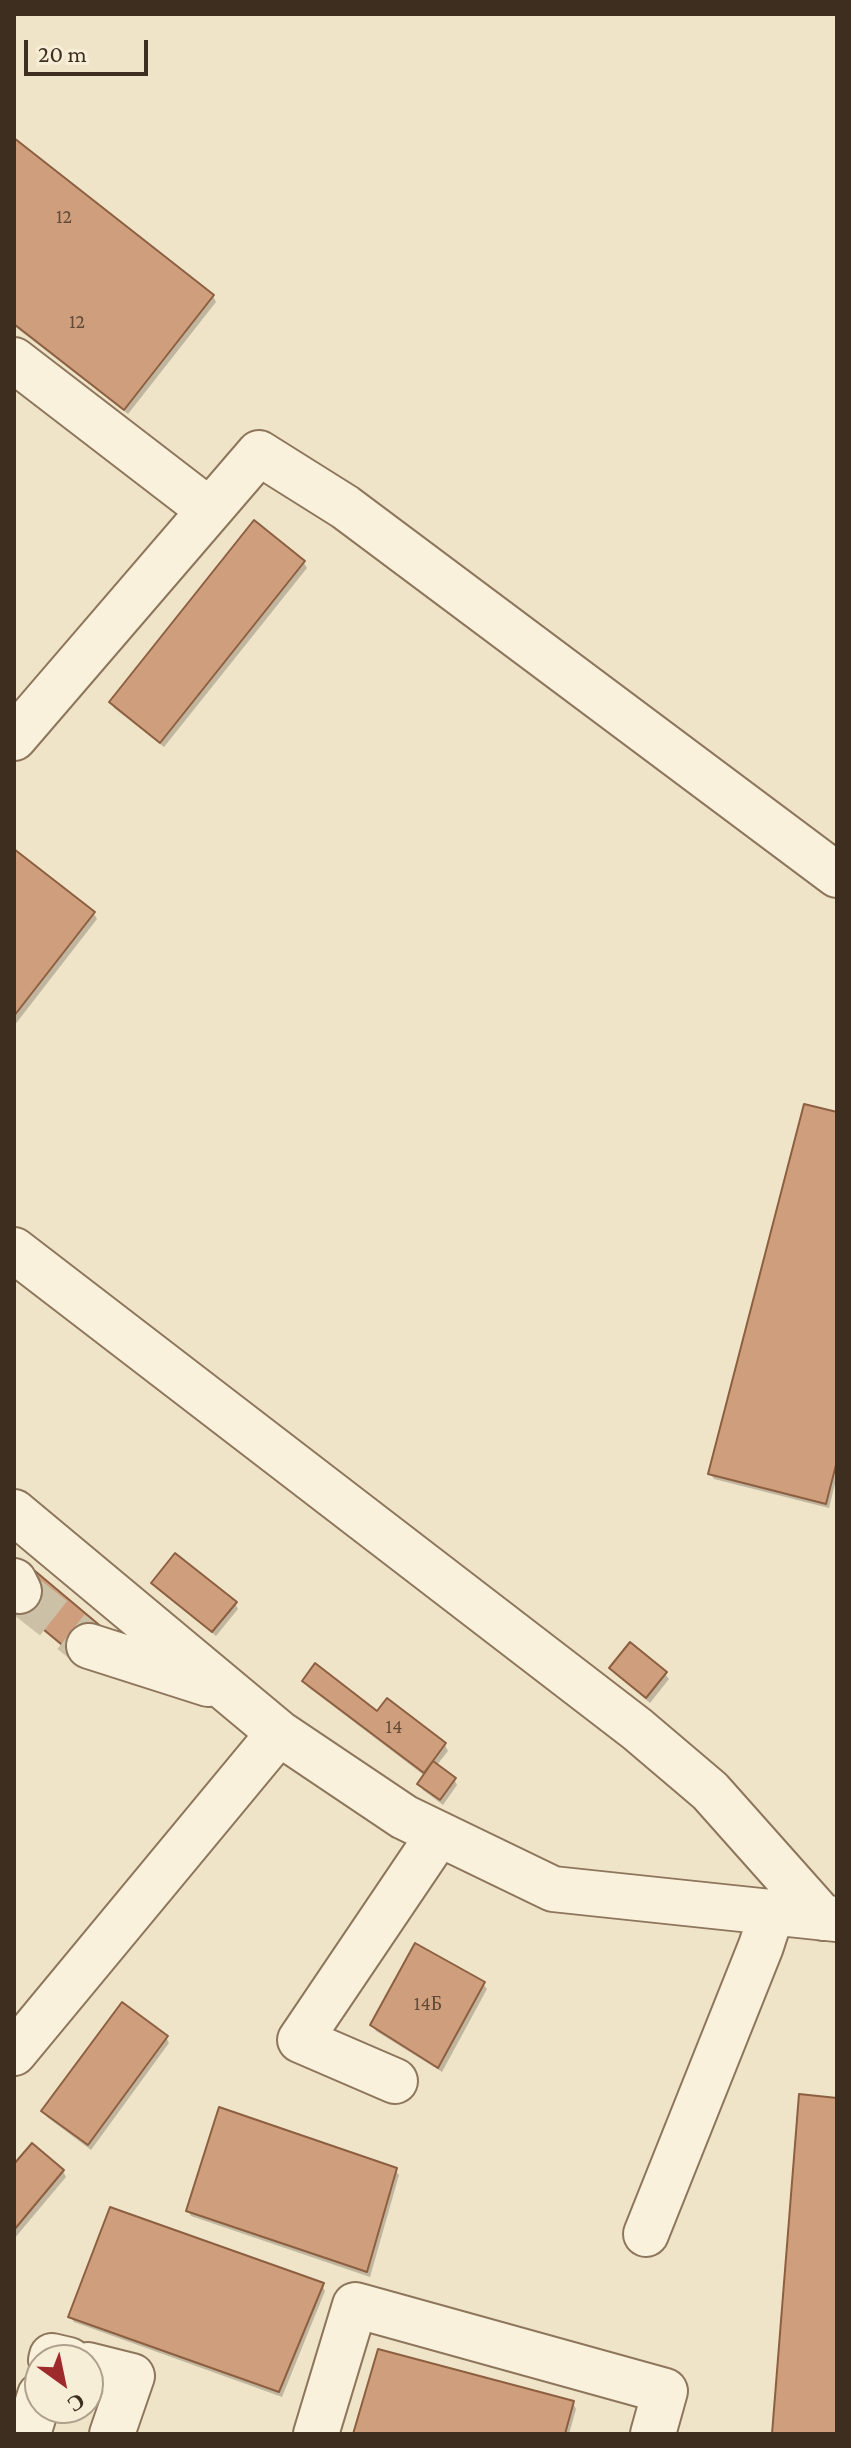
<!DOCTYPE html>
<html>
<head>
<meta charset="utf-8">
<style>
  body { margin:0 }
  #map { position:relative; width:851px; height:2448px; overflow:hidden; background:#f0e4c8; font-family:"Crimson Pro",serif }
  canvas { display:block }
  .frame { position:absolute; inset:0; border:16px solid #3d2e20; pointer-events:none }
  .north { position:absolute; left:24px; top:2344px; width:80px; height:80px; box-sizing:border-box; background:#f7eed8; border:2px solid #ada18e; border-radius:50%; rotate:147deg; font-size:22px; font-weight:700; line-height:32px; text-align:center; color:#3d2e20 }
  .north::after { content:''; display:block; margin:auto; width:28px; height:36px; background:#9e2a2b; clip-path:polygon(50% 0,100% 100%,50% 72%,0 100%) }
  .scale { position:absolute; left:24px; top:40px; width:124px; height:36px; box-sizing:border-box; border:4px solid #3d2e20; border-top:0; padding-left:10px; font-size:24px; line-height:28px; white-space:nowrap; color:#3d2e20; -webkit-text-stroke:6px #f7eed8; paint-order:stroke }
</style>
</head>
<body>
<div id="map">
<canvas width="851" height="2448"></canvas>
<div class="frame"></div>
<div class="north">С</div>
<div class="scale">20 m</div>
</div>
<script>
const c = document.querySelector('canvas').getContext('2d');
c.lineJoin = 'round';
function paint(path, color) {
  c.fillStyle = color;
  c.fill(path, 'evenodd');
}
function trace(path, color, width, dash) {
  c.strokeStyle = color;
  c.lineWidth = width;
  c.lineCap = dash ? 'butt' : 'round';
  c.setLineDash(dash || []);
  c.stroke(path);
}
function write(font, color, halo, rows, align = 'center') {
  c.font = font + ' "Crimson Pro",serif';
  c.lineWidth = 7;
  c.setLineDash([]);
  c.textBaseline = 'middle';
  c.strokeStyle = halo;
  c.fillStyle = color;
  for (const [text, x, y, turn = 0] of rows) {
    c.save();
    c.translate(x, y);
    c.rotate((+turn || 0) * Math.PI / 180);
    c.textAlign = isNaN(turn) ? turn : align;
    if (halo) c.strokeText(text, 0, 0);
    c.fillText(text, 0, 0);
    c.restore();
  }
}
paint(new Path2D(`
  M14 141 213 296 216 302 128 414 14 326Z
  M254 523 304 563 307 568 164 747 114 708 111 702Z
  M14 851 94 914 97 919 14 1026Z
  M837 1114V1476L829 1508 714 1479 710 1473Z
  M154 1583 235 1603 238 1609 216 1636 157 1589Z
  M14 1599 82 1663 15 1607Z
  M611 1668 665 1674 669 1679 650 1703 615 1674Z
  M305 1681 378 1713 388 1701 445 1745 448 1751 436 1766 454 1779 457 1785 443 1805 423 1790 419 1784 425 1776 308 1687Z
  M483 1984 487 1989 442 2072 376 2031 373 2025Z
  M166 2037 169 2043 91 2150 47 2117 44 2111Z
  M14 2167 63 2171 66 2177 14 2239Z
  M395 2170 399 2175 370 2277 191 2216 188 2211Z
  M322 2285 325 2291 282 2397 74 2322 70 2316Z
  M573 2403 576 2409 569 2434H356Z`), '#0003');
const building = new Path2D(`
  M14 138 214 295 124 410 14 324Z
  M254 520 305 561 160 743 109 702Z
  M14 849 95 912 14 1016Z
  M804 1104 837 1112V1461L826 1504 708 1474Z
  M175 1553 237 1602 212 1632 151 1583Z
  M35 1571 104 1629 78 1658 14 1605V1596Z
  M630 1642 667 1672 646 1698 609 1668Z
  M315 1663 377 1711 387 1698 446 1743 424 1773 302 1681Z
  M433 1761 456 1778 440 1800 417 1784Z
  M415 1943 485 1982 438 2068 370 2025Z
  M122 2002 168 2036 88 2145 41 2111Z
  M799 2094 837 2098V2434H772Z
  M219 2107 397 2168 367 2272 186 2211Z
  M32 2143 64 2170 14 2230V2164Z
  M110 2207 324 2283 279 2392 68 2317Z
  M378 2349 574 2401 565 2434H353Z`);
paint(building, '#cf9f7d');
trace(building, '#8d5f41', 2);
trace(new Path2D(`
  M19 1591 89 1646`), '#ccc0a6', 44, [44, 22]);
const minor = new Path2D(`
  M14 360 209 510
  M14 738 259 453 345 507 837 875
  M14 1250 637 1729 710 1791 823 1918
  M14 1512 279 1733 404 1817 553 1889 836 1919
  M14 1581 19 1591
  M89 1646 208 1684
  M14 2053 279 1733
  M395 2081 300 2040 439 1834
  M646 2234 761 1946 772 1912
  M51 2360 52 2356 69 2360
  M88 2365 132 2376 112 2434
  M28 2434 40 2395
  M316 2434 355 2305 665 2391 653 2434`);
trace(minor, '#8d765c', 48);
trace(minor, '#faf1dc', 44);
write('20px', '#624a37', null, [
  ["12",64,217],
  ["12",77,322],
  ["14",394,1727],
  ["14Б",428,2004]
]);
</script>
</body>
</html>
